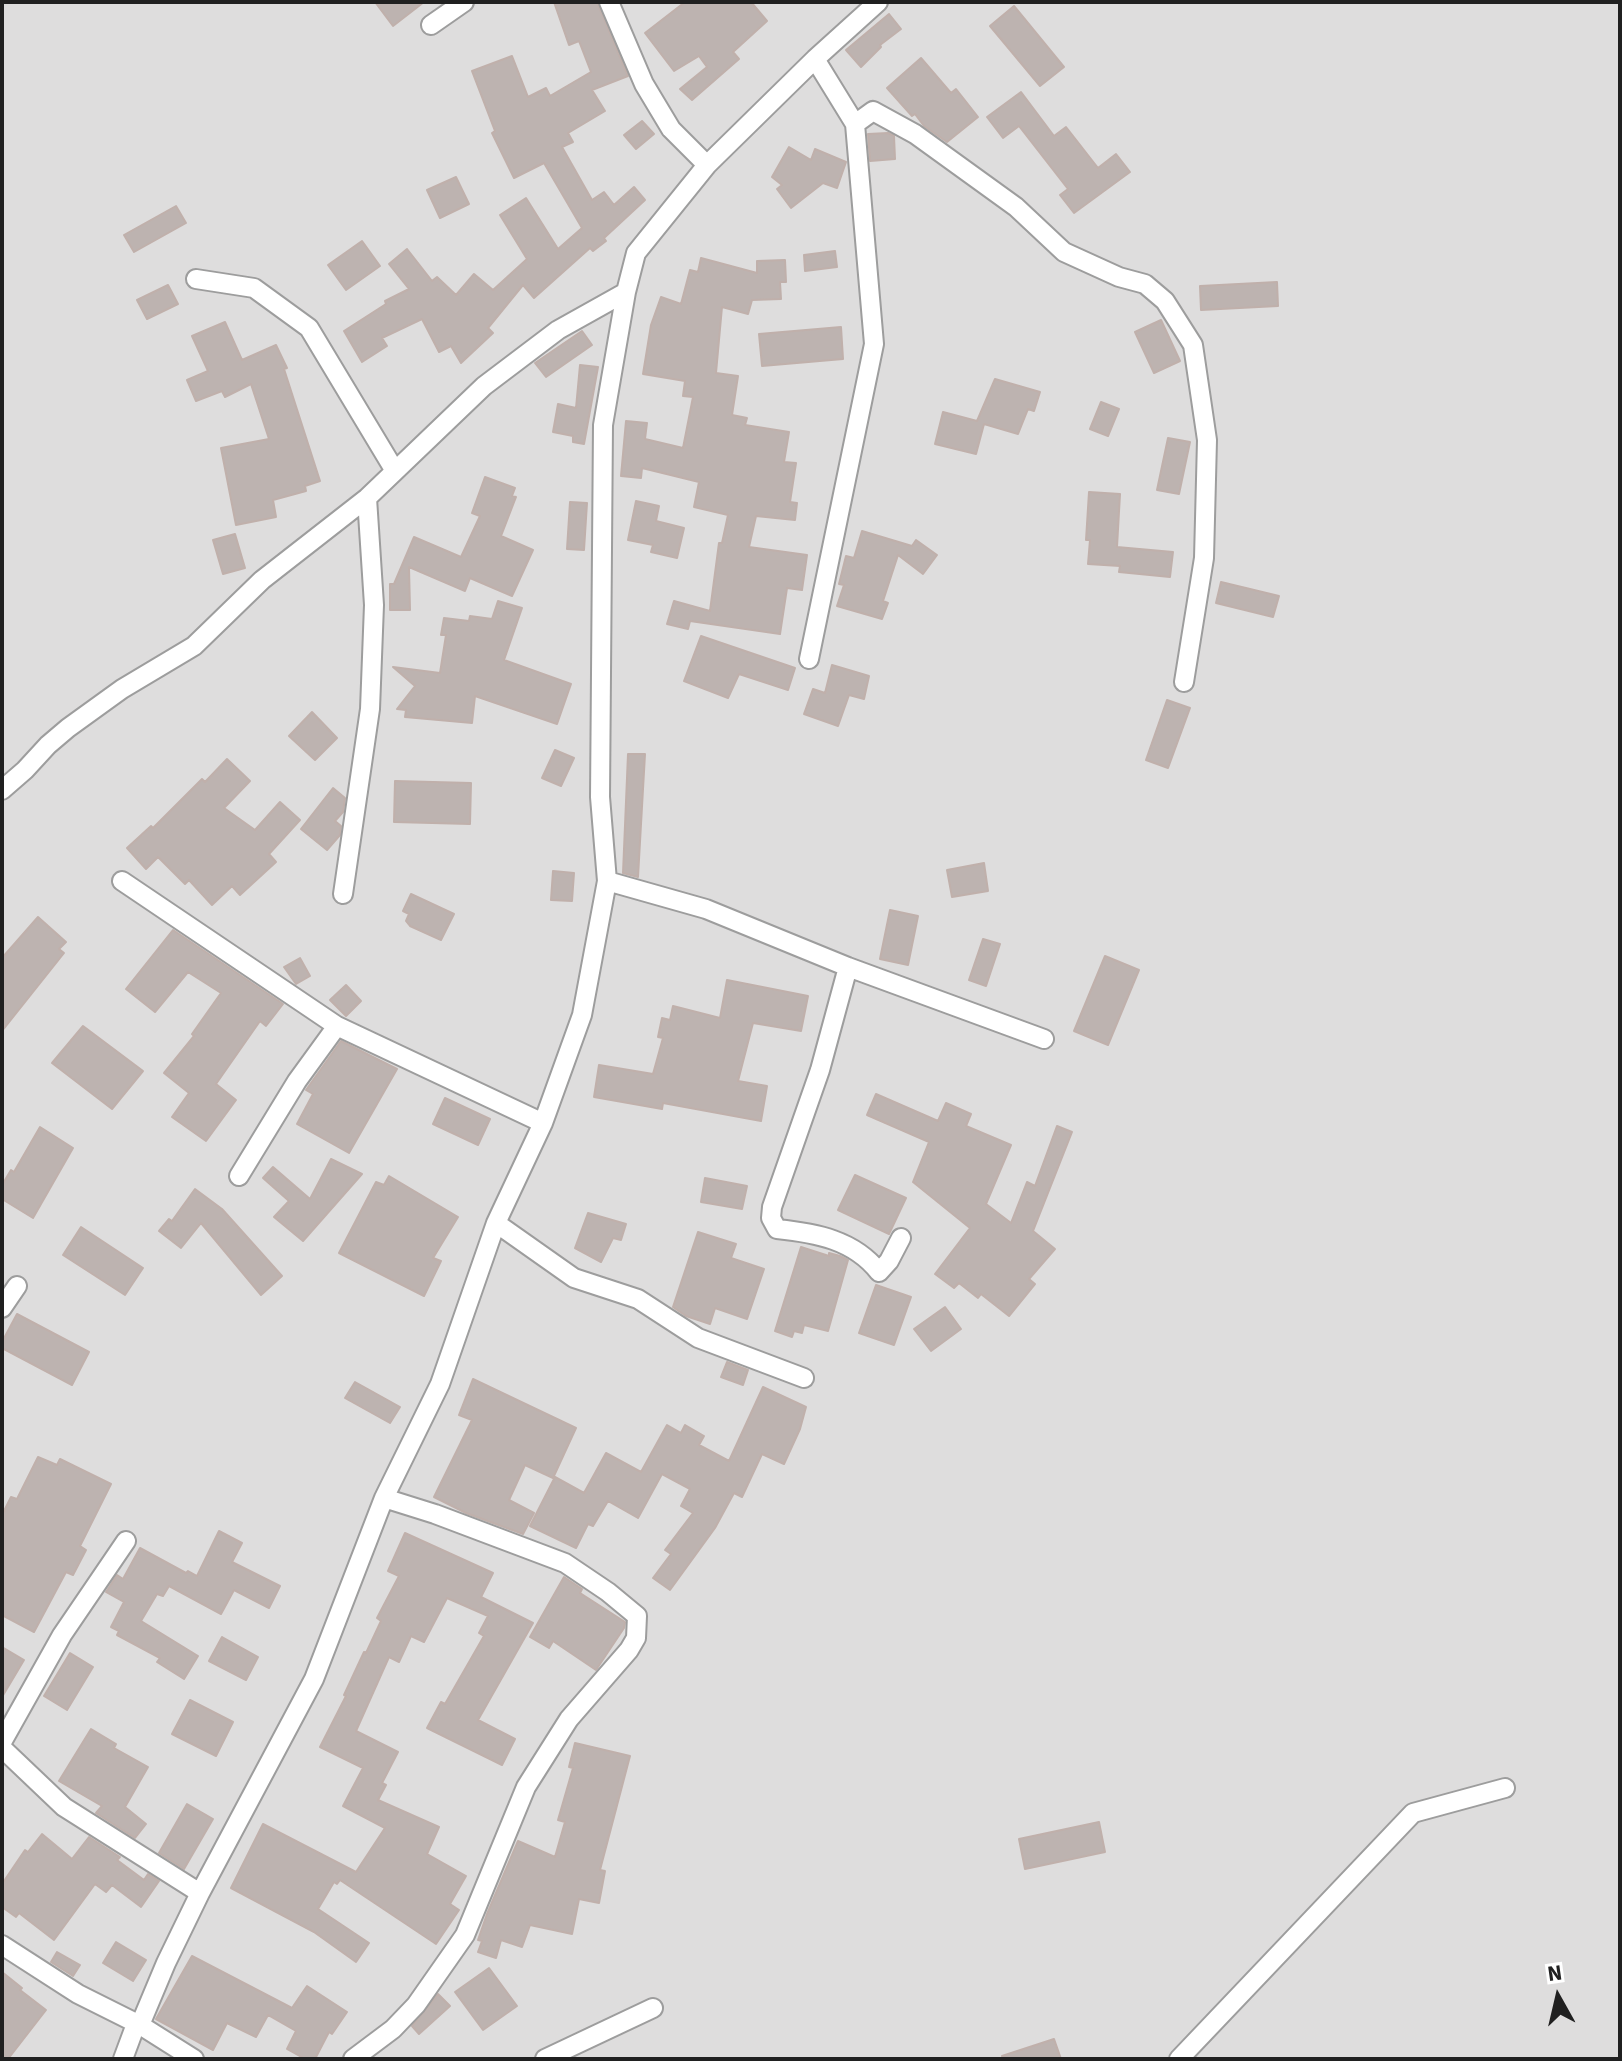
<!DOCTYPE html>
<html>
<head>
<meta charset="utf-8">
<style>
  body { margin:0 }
  #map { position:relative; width:1622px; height:2061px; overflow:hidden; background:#f0ebe7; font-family:"Source Sans 3",sans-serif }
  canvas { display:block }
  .frame { position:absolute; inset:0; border:4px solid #202020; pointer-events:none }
  .north { position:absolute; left:1518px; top:1957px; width:80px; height:80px; -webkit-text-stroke:6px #fff; paint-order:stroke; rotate:352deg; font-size:22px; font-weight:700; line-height:32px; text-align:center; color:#202020 }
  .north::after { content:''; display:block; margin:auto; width:28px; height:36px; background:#202020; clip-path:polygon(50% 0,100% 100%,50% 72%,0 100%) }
</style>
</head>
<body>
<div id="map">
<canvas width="1622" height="2061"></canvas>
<div class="frame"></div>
<div class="north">N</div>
</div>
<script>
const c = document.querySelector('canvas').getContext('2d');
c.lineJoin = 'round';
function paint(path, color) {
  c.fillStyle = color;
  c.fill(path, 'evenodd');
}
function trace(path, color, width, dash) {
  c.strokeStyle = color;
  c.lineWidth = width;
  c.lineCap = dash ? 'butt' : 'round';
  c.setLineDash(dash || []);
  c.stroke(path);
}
paint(new Path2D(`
  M2 2H1620V2059H2Z`), '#dedddd');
const building = new Path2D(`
  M375 2H424L393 26Z
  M554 2H597L628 76 592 90 605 111 568 133 573 142 562 147 592 200 604 192 614 205 634 187 645 200 604 238 606 241 593 251 590 248 534 298 523 285 488 328 493 333 461 363 451 346 439 352 422 319 382 338 387 346 362 362 344 331 386 304 385 301 409 289 389 264 407 249 432 281 437 277 456 295 474 274 493 290 527 259 500 215 526 198 558 249 582 228 544 163 514 178 492 133 495 131 472 71 512 56 528 97 546 88 550 96 591 72 579 41 569 45Z
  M685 2H751L767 21 733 52 739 59 692 100 680 89 707 67 699 56 674 71 645 33Z
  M1014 6 1064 67 1040 86 990 26Z
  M889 14 901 29 880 45 881 47 861 67 846 50Z
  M921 58 951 93 956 89 978 117 947 142 924 126 915 114 912 116 887 88Z
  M1021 92 1054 136 1066 127 1098 168 1116 154 1130 172 1074 213 1060 195 1068 189 1019 126 1003 138 987 117Z
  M642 121 654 134 636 149 624 135Z
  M888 133 894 136 895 159 870 161 868 134Z
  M789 147 811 160 815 149 846 162 837 188 823 183 791 208 777 189 782 185 772 177Z
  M456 177 469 204 440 218 427 190Z
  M176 206 186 223 134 252 124 235Z
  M362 241 380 266 346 290 328 265Z
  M835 251 837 267 805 271 804 255Z
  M701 258 757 273V261L785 260 786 282H780L781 299 752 300 748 314 722 307 716 373 738 376 732 415 747 418 745 425 789 432 784 462 796 463 790 502 797 503 795 520 756 516 749 547 807 555 802 590 787 588 780 634 690 621 688 629 667 624 674 601 710 611 719 543H722L728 515 694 507 699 482 642 468 641 478 621 476 626 421 647 423 645 439 683 448 693 397 683 396 685 381 643 374 651 325 661 297 681 304 690 270 698 272Z
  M1277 282 1278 306 1201 310 1200 286Z
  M168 285 178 304 147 319 137 300Z
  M1161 320 1180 361 1154 373 1135 332Z
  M225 322 242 360 276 345 287 368 284 369 320 481 305 486 306 491 273 500 276 517 236 525 221 448 269 439 251 384 225 397 222 391 196 401 187 380 208 371 192 336Z
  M841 327 843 359 762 366 759 334Z
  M582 331 592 345 546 377 535 363Z
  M580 365 598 367 584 444 573 442V436L553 432 558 404 576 408Z
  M995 379 1040 392 1034 411 1028 409 1018 434 984 424 976 454 935 444 943 412 977 421Z
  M1101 402 1119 409 1108 436 1090 429Z
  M1168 438 1190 442 1179 494 1157 490Z
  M485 477 515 488 512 496 516 497 501 536 533 550 512 596 470 578 465 591 409 567 410 610H390V584H394L414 537 461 557 480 516 472 513Z
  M1089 492 1120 494 1117 547 1173 552 1170 577 1119 572 1120 566 1088 564 1090 540H1086Z
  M636 501 659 506 656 521 684 528 677 558 651 552 653 545 628 540Z
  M570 502 587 503 584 550 567 549Z
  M862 531 912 546 916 540 937 555 923 574 898 555 883 601 888 603 882 619 837 606 844 585 839 584 846 556 854 558Z
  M235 534 245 568 223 574 213 540Z
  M1221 582 1279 596 1273 617 1216 603Z
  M498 601 522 608 504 660 571 684 557 724 475 696 472 723 405 717 406 710 397 709 415 686 393 667 440 673 446 635H441L444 618 469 621 470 616 492 619Z
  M701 636 795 668 788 690 739 674 728 698 684 681Z
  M832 665 869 676 864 699 849 695 838 726 804 714 813 689 825 693Z
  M1167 700 1190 708 1168 768 1146 760Z
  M312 712 337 738 315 760 289 736Z
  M555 750 574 758 561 786 542 778Z
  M628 754H645L638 877 623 873Z
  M227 759 250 781 224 808 255 830 280 802 300 820 269 854 276 862 240 895 232 886 212 905 189 880 185 884 158 857 146 869 127 848 151 826 153 828 202 779 205 782Z
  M395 781 471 783 470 824 394 822Z
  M333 788 345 798 343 812 335 821 341 826 340 835 327 850 301 829Z
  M984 863 988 891 952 897 947 870Z
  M553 871 574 873 572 901 551 900Z
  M411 894 454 914 441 940 410 926 406 921 409 914 403 911Z
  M890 910 918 916 908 965 880 959Z
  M38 917 66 942 59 949 64 953 2 1031V958Z
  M173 930 283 1004 266 1026 260 1021 216 1084 236 1100 206 1141 172 1117 189 1093 164 1073 194 1036 192 1034 221 993 188 972 155 1012 126 989Z
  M983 939 1000 944 986 986 969 980Z
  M1105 956 1139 970 1108 1045 1074 1031Z
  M300 958 310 976 296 984 284 967Z
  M727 980 808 996 801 1031 753 1023 738 1081 767 1086 761 1121 663 1103 662 1109 594 1097 599 1065 653 1074 663 1038 658 1037 662 1018 670 1020 673 1006 720 1018Z
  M346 985 361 1001 346 1016 330 1000Z
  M83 1026 143 1071 112 1109 52 1063Z
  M341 1041 397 1069 349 1153 297 1124 313 1094 306 1090Z
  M876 1094 938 1121 946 1103 971 1114 966 1126 1011 1145 986 1204 1011 1223 1027 1182 1035 1186 1057 1126 1072 1132 1033 1231 1055 1249 1029 1279 1035 1284 1009 1316 981 1294 978 1298 959 1283 954 1288 935 1274 970 1228 913 1182 929 1142 867 1115Z
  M445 1098 490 1119 478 1145 433 1124Z
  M40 1127 73 1148 33 1218 2 1199V1185L11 1170 14 1172Z
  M331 1159 362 1174 303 1241 274 1217 289 1201 263 1178 273 1167 310 1199Z
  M855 1175 906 1198 889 1234 838 1210Z
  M389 1176 458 1217 433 1258 441 1261 424 1296 339 1253 376 1182 384 1185Z
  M705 1178 747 1186 742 1209 701 1202Z
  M195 1189 222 1209 282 1276 261 1295 201 1223 181 1248 159 1231 169 1219 172 1221Z
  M588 1213 626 1224 621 1240 613 1238 601 1262 575 1248Z
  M81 1227 143 1268 125 1295 63 1255Z
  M698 1232 736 1244 731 1258 764 1269 747 1319 715 1308 710 1324 686 1316 673 1307Z
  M801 1247 829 1256V1253L840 1256 848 1260 828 1331 804 1325 802 1333 794 1331 792 1337 775 1331Z
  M876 1285 911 1297 894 1345 859 1333Z
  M945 1307 961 1329 931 1351 914 1329Z
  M17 1314 89 1352 72 1385 2 1348V1342Z
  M727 1362 748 1370 743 1385 721 1377Z
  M473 1379 576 1428 553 1478 525 1465 509 1500 534 1513 523 1534 466 1513 434 1497 472 1420 459 1415Z
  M355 1382 400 1407 390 1423 345 1398Z
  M763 1387 806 1407 800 1429 784 1464 762 1454 742 1497 734 1493 715 1528 670 1590 653 1578 671 1554 665 1550 693 1513 681 1506 690 1489 662 1474 638 1518 608 1501 593 1526 588 1524 576 1548 530 1526 555 1477 584 1493 606 1453 641 1472 667 1425 681 1433 685 1425 704 1436 699 1445 729 1461Z
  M38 1457 57 1465 60 1459 111 1484 80 1546 86 1550 73 1575 66 1572 34 1632 2 1615V1515L11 1497 17 1499Z
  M219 1531 242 1543 232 1562 280 1586 269 1608 234 1590 221 1614 169 1586 163 1596 157 1594 141 1621 198 1656 184 1679 157 1662 160 1658 117 1635 119 1631 111 1627 124 1602 106 1592 117 1575 123 1579 140 1548 186 1573 188 1571 197 1576Z
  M405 1533 493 1573 481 1597 533 1623 478 1720 515 1739 502 1765 427 1728 441 1702 445 1704 484 1636 479 1633 488 1616 447 1598 424 1642 411 1636 399 1662 389 1657 356 1731 398 1752 382 1783 386 1785 378 1800 439 1827 427 1854 466 1876 450 1904 459 1910 436 1944 340 1880 337 1884 334 1882 318 1909 369 1943 356 1962 314 1932 231 1888 263 1824 356 1872 385 1828 343 1806 363 1768 320 1747 346 1696 344 1695 364 1652 366 1653 381 1621 377 1618 399 1576 388 1571Z
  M564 1577 582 1589 580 1593 625 1622 624 1628 596 1670 553 1641 549 1648 530 1637Z
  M222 1637 258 1657 246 1680 209 1661Z
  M2 1647 24 1660 2 1697Z
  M70 1653 93 1667 67 1710 44 1696Z
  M190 1700 233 1722 216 1756 172 1734Z
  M91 1729 116 1744 114 1748 148 1767 125 1807 146 1824 135 1838 96 1813 102 1806 59 1781Z
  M575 1743 630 1756 600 1870 605 1871 599 1903 579 1899 572 1934 530 1925 522 1947 501 1940 496 1958 478 1952 482 1941 478 1940 487 1914 518 1841 555 1857 565 1822 558 1820 573 1768 569 1767Z
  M187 1804 213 1819 184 1869 159 1853Z
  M1099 1822 1105 1852 1025 1869 1019 1839Z
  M42 1834 72 1859 89 1837 120 1857 117 1860 144 1880 148 1874 159 1881 141 1907 112 1885 106 1892 95 1884 54 1940 19 1913 16 1917 2 1907V1884L25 1850 28 1852Z
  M116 1942 146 1960 133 1981 103 1963Z
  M57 1952 80 1965 73 1976 51 1962Z
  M192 1956 292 2008 307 1986 347 2012 332 2034 329 2032 315 2059H305L287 2049 296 2031 268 2015 256 2037 227 2023 213 2050 156 2019Z
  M489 1968 517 2006 483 2030 455 1992Z
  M2 1972 22 1988 20 1990 46 2010 8 2059H2Z
  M438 1994 450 2006 419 2034 412 2026Z
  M1054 2039 1061 2059H1003L1002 2056Z`);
paint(building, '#bdb3b0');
trace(building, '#c0b0ab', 2);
const minor = new Path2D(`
  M609 2 644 84 671 129 707 165
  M431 25 464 2
  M855 124 873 111 915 134 1016 207 1064 252 1119 277 1145 284 1165 301 1193 345 1207 440 1204 558 1184 682
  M196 279 254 288 309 328 395 471
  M809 659 874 344 855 124 815 59
  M2 790 25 770 48 745 68 728 122 689 194 646 262 580 367 498 484 386 558 330 626 292
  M122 881 337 1026 543 1123
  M607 881 706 909 848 967 1044 1039
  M343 894 370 709 374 605 367 498
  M848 967 820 1070 772 1207 771 1218 777 1229C816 1233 854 1240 879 1272L889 1261 901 1238
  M239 1176 297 1081 337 1026
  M496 1223 574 1278 638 1299 698 1338 804 1378
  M2 1308 17 1286
  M2 1742 62 1635 126 1541
  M2 1748 64 1807 200 1893
  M2 1945 78 1994 140 2025 194 2059
  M140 2025 166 1963 200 1893 314 1679 384 1498 440 1384 496 1223 543 1123 582 1015 607 881 600 797 603 425 626 292 636 253 707 165 815 59 878 2
  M123 2059 136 2024
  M353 2059 393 2029 416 2005 465 1935 526 1787 569 1719 629 1650 636 1638 637 1616 608 1592 565 1563 435 1514 384 1498
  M545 2059 653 2008
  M1179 2059 1413 1813 1505 1788`);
trace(minor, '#9d9d9d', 22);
trace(minor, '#fff', 18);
</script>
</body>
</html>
